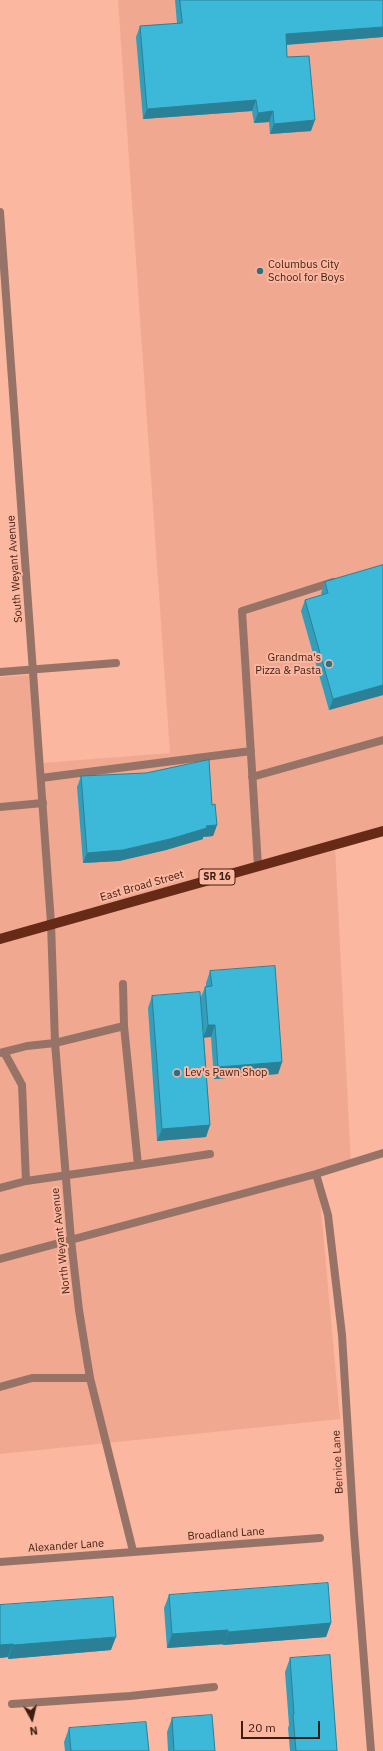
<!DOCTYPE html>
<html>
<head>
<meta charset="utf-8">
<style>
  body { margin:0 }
  #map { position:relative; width:383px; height:1751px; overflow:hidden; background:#fbb7a0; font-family:"IBM Plex Sans",sans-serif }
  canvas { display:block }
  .north { position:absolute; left:12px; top:1699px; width:40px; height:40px; -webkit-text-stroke:3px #fbb7a0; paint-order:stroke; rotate:172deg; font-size:11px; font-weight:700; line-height:16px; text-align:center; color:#3e1e13 }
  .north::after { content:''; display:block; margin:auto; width:14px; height:18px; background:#3e1e13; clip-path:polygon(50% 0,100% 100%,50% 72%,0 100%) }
  .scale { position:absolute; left:241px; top:1721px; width:79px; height:18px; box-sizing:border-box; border:2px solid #3e1e13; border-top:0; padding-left:5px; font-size:12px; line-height:14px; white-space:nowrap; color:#3e1e13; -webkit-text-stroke:3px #fbb7a0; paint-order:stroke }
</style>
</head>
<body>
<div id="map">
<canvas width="383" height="1751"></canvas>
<div class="north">N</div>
<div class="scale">20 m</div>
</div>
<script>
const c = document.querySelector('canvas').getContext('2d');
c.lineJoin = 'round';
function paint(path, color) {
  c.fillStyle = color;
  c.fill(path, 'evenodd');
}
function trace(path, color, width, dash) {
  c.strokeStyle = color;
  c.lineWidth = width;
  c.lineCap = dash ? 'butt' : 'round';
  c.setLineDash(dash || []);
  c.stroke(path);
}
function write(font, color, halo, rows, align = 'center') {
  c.font = font + ' "IBM Plex Sans",sans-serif';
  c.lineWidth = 4;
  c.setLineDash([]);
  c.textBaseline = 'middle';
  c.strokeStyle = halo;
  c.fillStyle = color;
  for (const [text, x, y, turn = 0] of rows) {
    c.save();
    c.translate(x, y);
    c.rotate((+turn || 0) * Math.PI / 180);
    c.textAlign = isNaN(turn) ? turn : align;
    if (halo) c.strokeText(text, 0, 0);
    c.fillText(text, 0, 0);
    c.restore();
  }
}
paint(new Path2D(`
  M118 0H383V832L335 846 351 1166 318 1177 340 1419 0 1454V677L33 675 42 763 170 753Z`), '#f1a890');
trace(new Path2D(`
  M0 672 116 663
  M252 777 383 740
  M41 778 251 751
  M0 807 43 803
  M258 866 242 611 333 582
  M123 984 124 1026 138 1165 210 1154
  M4 1052 22 1085 26 1181
  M0 1053 27 1046 55 1043 124 1026
  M316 1174 328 1215 342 1335 354 1532 371 1751
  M0 1188 26 1181 138 1165
  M0 1259 316 1174 383 1153
  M0 1387 32 1378H90
  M0 1562 320 1538
  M12 1704 130 1696 214 1687`), '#977367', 8);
trace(new Path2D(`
  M0 212 51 923 55 1043 71 1240 79 1310 90 1378 133 1551`), '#977367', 8);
trace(new Path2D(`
  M0 939 383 831`), '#662a16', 10);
paint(new Path2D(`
  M175 0H383V37L287 45V57L311 131 270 134 269 122 254 123 252 111 143 119 136 37 140 26 177 24Z
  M383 565V695L329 710 301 611 305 600 322 595 321 593 325 582Z
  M81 776 212 805 217 825 213 836 203 837V839L166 850 119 861 83 863 77 787Z
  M210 971 282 1062 278 1074 214 1079 211 1037H204L210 1125 206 1137 157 1141 148 1008 152 996 201 997 205 987 206 986V983Z
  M169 1595 331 1623 326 1637 223 1645 224 1644 167 1648 164 1608Z
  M0 1605 111 1650 8 1659V1657L0 1658Z
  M290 1658 337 1751H290L288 1728 289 1725 285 1672Z
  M172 1718 215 1751H168L167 1732Z
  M69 1728 149 1751H65L64 1742Z`), '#349eba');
paint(new Path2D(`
  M383 27V37L282 45 286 34Z
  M256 100 252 111 143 119 147 109Z
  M273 111 269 122 254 123 258 113Z
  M315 120 311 131 270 134 274 124Z
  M383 685V695L329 710 333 699Z
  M217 825 213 836 203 837V839L166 850 119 861 83 863 87 853 206 826Z
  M208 1025H215L211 1037 203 1038Z
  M282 1062 278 1074 214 1079 218 1067Z
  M210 1125 206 1137 157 1141 162 1129Z
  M331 1623 326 1637 223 1645 228 1632Z
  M228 1630 224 1644 167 1648 172 1634Z
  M116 1637 111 1650 8 1659 13 1645Z
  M13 1644 8 1657 0 1658V1645Z`), '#2a8197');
const building = new Path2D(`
  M180 0H383V27L286 34 287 57 309 56 315 120 274 124 273 111 258 113 256 100 147 109 140 26 182 23Z
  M383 565V685L333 699 305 600 328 593 325 582Z
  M209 760 212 805 215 804 217 825 206 826 207 828 170 839 123 850 87 853 81 776 146 773Z
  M275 966 282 1062 218 1067 215 1025H208L205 987 212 986 210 971Z
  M200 992 210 1125 162 1129 152 996Z
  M328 1583 331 1623 228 1632V1630L172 1634 169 1595Z
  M113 1597 116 1637 13 1645V1644L0 1645V1605Z
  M330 1655 337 1751H296L293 1715 294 1714 290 1658Z
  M212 1715 215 1751H174L172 1718Z
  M146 1722 149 1751H71L69 1728Z`);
paint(building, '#3cb8d8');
trace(building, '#2a8197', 1);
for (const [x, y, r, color] of [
  [260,271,4,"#2f7183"],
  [329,664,4,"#2f7183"],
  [177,1073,4,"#2f7183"]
]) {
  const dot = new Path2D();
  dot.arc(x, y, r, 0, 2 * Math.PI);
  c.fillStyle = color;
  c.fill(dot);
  trace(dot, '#fbb7a0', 1.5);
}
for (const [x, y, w] of [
  [217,877,36]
]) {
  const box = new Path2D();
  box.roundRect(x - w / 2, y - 8, w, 16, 3);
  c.fillStyle = '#fbb7a0';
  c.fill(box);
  trace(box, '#3e1e13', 1);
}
write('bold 10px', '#3e1e13', null, [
  ["SR 16",217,877]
]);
write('11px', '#3e1e13', '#fbb7a0', [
  ["Columbus City",268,265],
  ["School for Boys",268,278],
  ["Grandma's",321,658,"right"],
  ["Pizza & Pasta",321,671,"right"],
  ["Lev's Pawn Shop",185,1073]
], 'left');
write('11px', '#3e1e13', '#fbb7a0', [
  ["South Weyant Avenue",15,569,-94],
  ["East Broad Street",142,886,-16],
  ["North Weyant Avenue",61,1241,-96],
  ["Bernice Lane",338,1462,-93],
  ["Broadland Lane",226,1534,-4],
  ["Alexander Lane",66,1546,-4]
]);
</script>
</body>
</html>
